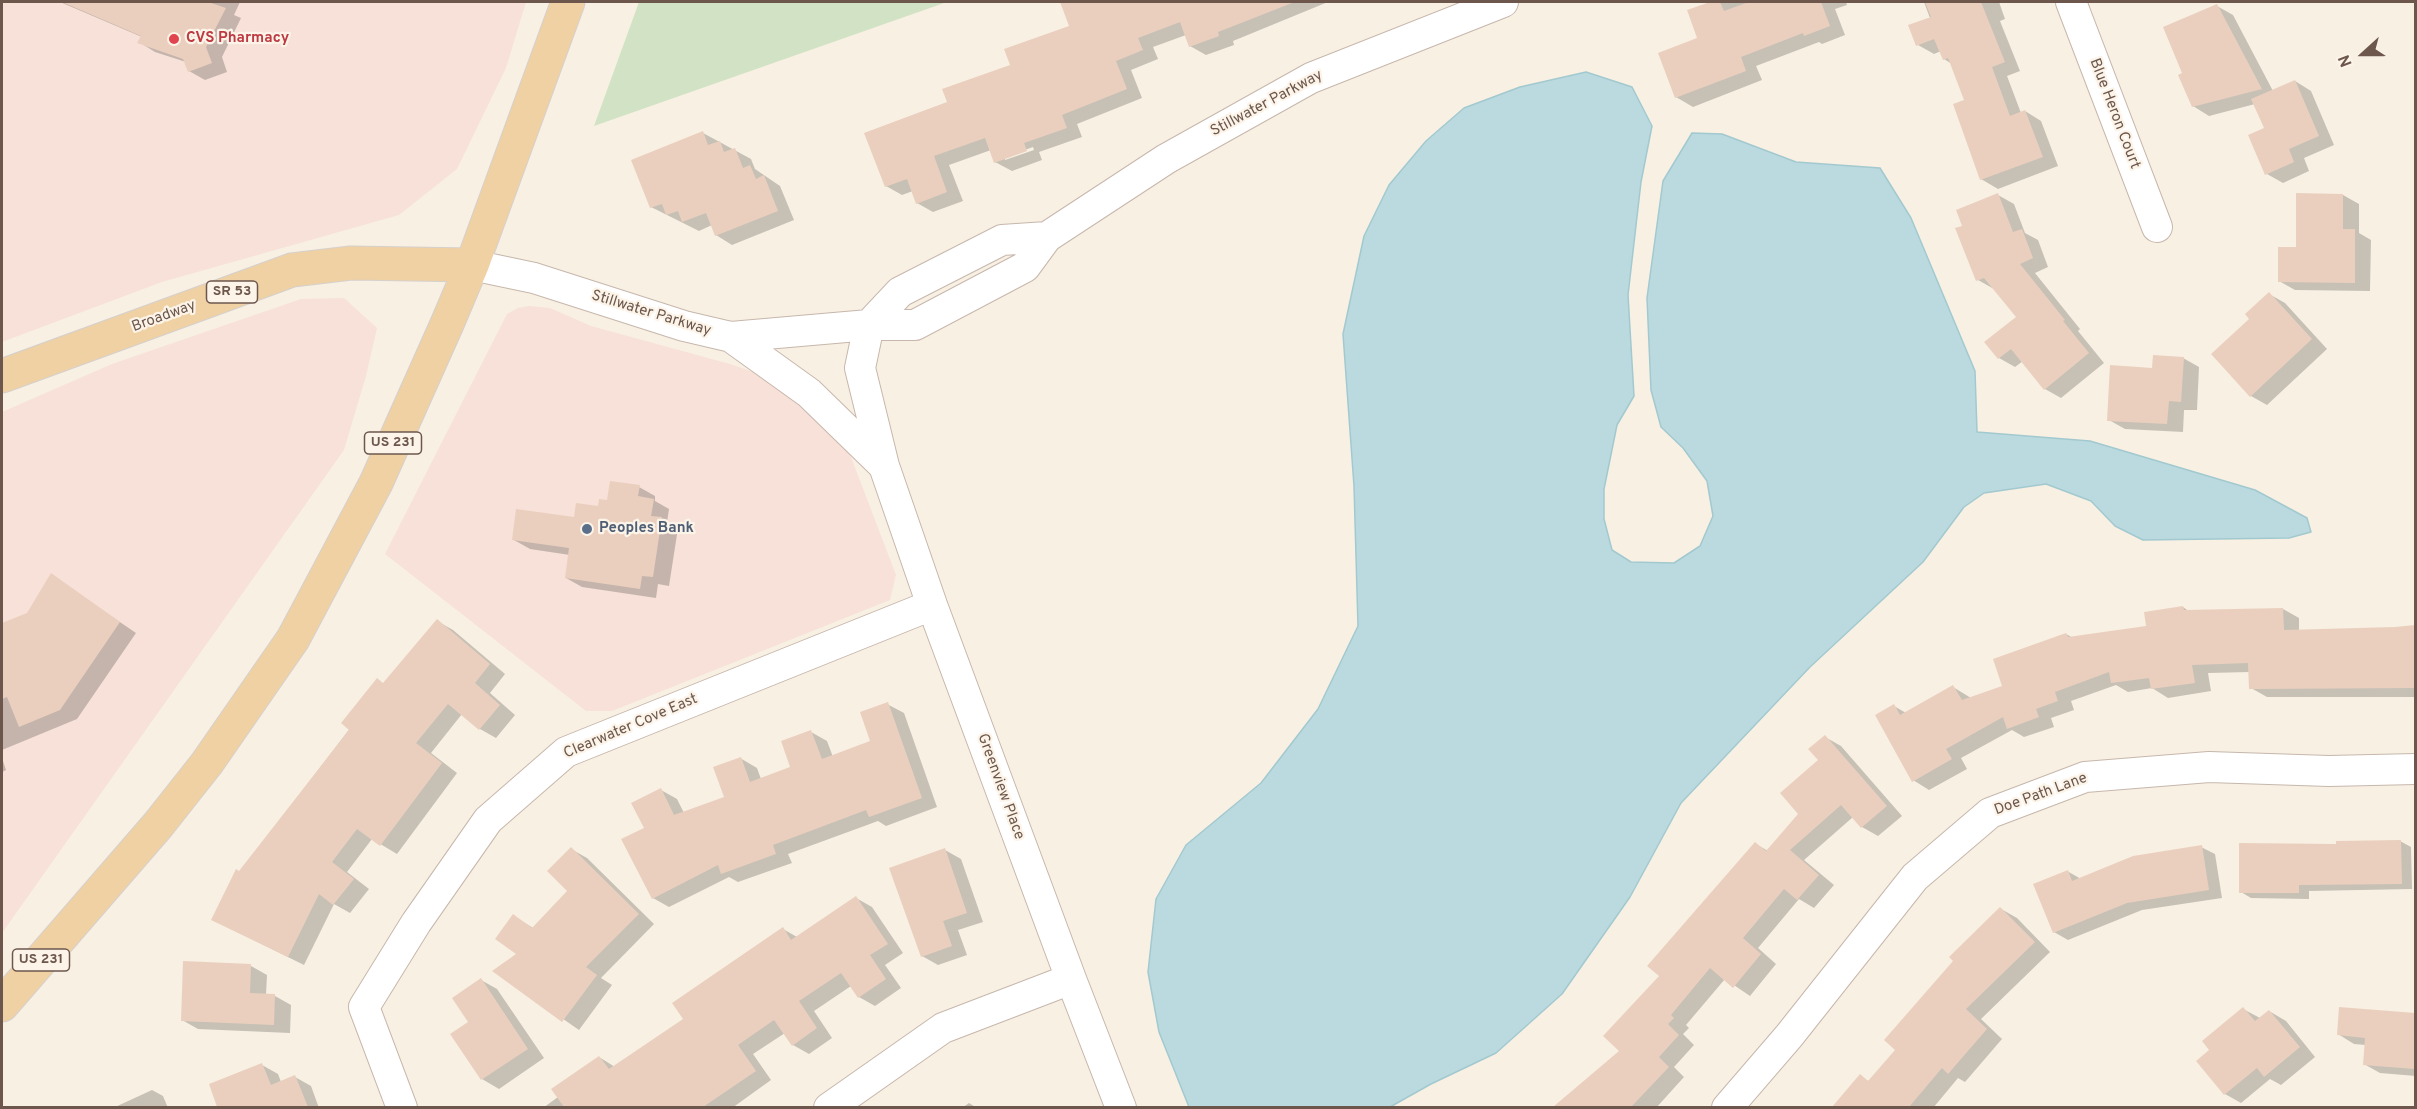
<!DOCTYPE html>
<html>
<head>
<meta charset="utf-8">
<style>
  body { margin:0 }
  #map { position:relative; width:2417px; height:1109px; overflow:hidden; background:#f8f0e3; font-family:Overpass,sans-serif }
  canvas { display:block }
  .frame { position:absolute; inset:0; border:3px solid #6d574d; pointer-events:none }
  .north { position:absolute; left:2333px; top:24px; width:60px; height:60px; -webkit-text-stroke:4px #fcf4e8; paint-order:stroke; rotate:249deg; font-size:16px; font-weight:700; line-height:24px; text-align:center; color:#6d574d }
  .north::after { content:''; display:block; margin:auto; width:21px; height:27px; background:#6d574d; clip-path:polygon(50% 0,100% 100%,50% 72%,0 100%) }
</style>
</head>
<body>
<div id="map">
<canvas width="2417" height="1109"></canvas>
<div class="frame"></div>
<div class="north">N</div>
</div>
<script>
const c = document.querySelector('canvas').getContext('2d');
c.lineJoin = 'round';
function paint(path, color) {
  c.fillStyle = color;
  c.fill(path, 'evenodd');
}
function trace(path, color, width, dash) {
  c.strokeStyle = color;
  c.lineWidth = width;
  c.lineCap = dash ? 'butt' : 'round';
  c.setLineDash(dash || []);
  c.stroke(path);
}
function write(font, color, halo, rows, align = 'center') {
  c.font = font + ' Overpass,sans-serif';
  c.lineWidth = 4.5;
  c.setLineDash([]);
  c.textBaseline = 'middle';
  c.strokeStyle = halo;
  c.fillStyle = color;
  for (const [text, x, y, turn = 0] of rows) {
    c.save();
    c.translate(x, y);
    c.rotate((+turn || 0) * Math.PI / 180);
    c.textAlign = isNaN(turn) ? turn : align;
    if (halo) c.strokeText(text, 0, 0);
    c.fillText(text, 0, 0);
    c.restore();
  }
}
paint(new Path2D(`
  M2 2H526L506 68 457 169 399 215 162 282 2 342Z
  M344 298 377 328 366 376 344 450 2 933V412L112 364 301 299Z
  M529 306 550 308 591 326 730 364 762 375 822 419 851 457 896 575 890 600 612 711H586L385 554 507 314 518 308Z`), '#f7e1d8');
paint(new Path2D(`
  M639 2H947L594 126Z`), '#d1e3c4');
const water = new Path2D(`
  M1586 72 1632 87 1652 126 1641 182 1628 295 1634 396 1617 425 1604 489V519L1612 550 1631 562 1674 563 1700 546 1713 516 1707 481 1683 448 1661 427 1651 390 1647 298 1663 181 1692 133 1722 134 1796 162 1880 168 1911 218 1975 371 1977 432 2090 441 2255 490 2307 518 2311 532 2289 538 2143 540 2115 526 2091 501 2046 484 1984 493 1964 507 1923 562 1810 667 1681 803 1630 897 1562 994 1496 1053 1431 1084 1390 1107H1189L1159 1032 1148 972 1156 899 1186 845 1261 783 1318 709 1358 626 1354 486 1343 334 1364 236 1389 185 1426 141 1464 108 1520 87Z`);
paint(water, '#bbdadf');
trace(water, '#a2c9cf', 1.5);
paint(new Path2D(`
  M60 2H240L234 15 241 18 222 57 227 72 205 80 189 71 186 62 155 52 139 42 142 37Z
  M1074 2H1328L1233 41 1234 45 1206 55 1190 46 1186 35 1153 47 1158 59 1131 70 1142 98 1077 124 1082 137 1039 152 1042 160 1012 171 995 162 991 150 949 165 963 201 933 212 917 203 913 191 902 195 886 186 949 102 1012 66 1071 26 1063 6ZM1033 147 1034 150 1005 160V157Z
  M1713 2H1846L1847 5 1835 9 1845 35 1822 44 1819 42 1756 66 1762 80 1693 107 1676 97 1699 39 1689 11Z
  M1924 2H1999L2005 19 2000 21 2020 71 2007 76 2021 113 2025 111 2041 121 2058 166 1998 189 1981 179 1966 101 1952 64 1944 59 1941 51 1934 54 1918 45 1930 18Z
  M2217 6 2233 15 2273 91 2295 81 2311 91 2334 145 2304 158 2309 171 2283 183 2267 174 2266 129 2255 104 2209 116 2193 106 2184 74Z
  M703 133 751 159 755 169 780 186 794 220 732 245 716 235 712 225 699 231 651 207Z
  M1998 195 2014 204 2025 233 2038 240 2048 267 2035 273 2080 329 2078 331 2104 363 2061 398 2045 389 2023 361 2015 367 1999 358 2018 317 1994 289 1978 280 1964 226Z
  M2343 195 2359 204V233L2371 240 2370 291 2295 290 2279 281 2297 249Z
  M2269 294 2285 303 2327 349 2267 405 2251 396V319Z
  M2183 358 2199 367 2197 410H2184L2183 432 2125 429 2109 420 2154 369Z
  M639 487 655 496V501L669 509 667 522 678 528 669 586 658 584 656 598 582 587 566 578 570 555 530 549 514 540 576 519Z
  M51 575 136 633 77 719 2 750V625L28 614Z
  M2183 607 2190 612 2283 609 2299 618V631L2396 629 2416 626V697H2267L2251 688 2250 672 2208 673 2211 691 2168 698 2152 688 2128 692 2116 685 2071 701 2074 710 2051 718 2054 727 2024 737 2012 730 1961 758 1967 769 1929 790 1913 780 1894 706 1906 713 1953 687 1971 698 2004 687 2066 634 2073 638 2148 627Z
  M437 621 453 630 505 674 490 693 515 715 496 738 480 729 462 714 431 753 457 773 397 854 372 839 347 872 369 889 350 913 334 904 304 965 229 928 240 872 384 684Z
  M887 704 904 713 937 807 886 826 878 821 788 854 792 863 738 882 729 877 669 907 653 898 646 829 661 790 677 799 684 813 726 798 740 758 757 768 761 779 792 768 811 732 827 741 833 757 872 742Z
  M1825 737 1841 746 1902 816 1878 836 1862 827 1853 817 1804 860 1834 885 1814 908 1799 899 1758 948 1776 964 1750 996 1725 979 1686 1025 1689 1028 1683 1034 1694 1045 1674 1067 1684 1077 1656 1108H1555L1622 1051 1661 976 1756 844 1768 851 1800 814 1820 760Z
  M2 758 6 770 2 772Z
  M2400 841 2411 847 2412 889 2309 891V899L2251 898 2241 892 2337 846Z
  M2201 847 2215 854 2222 898 2142 910 2068 940 2054 932 2067 871 2081 879Z
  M571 849 587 858 654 924 601 978 612 985 579 1030 494 971 519 954 514 916 533 928 569 891Z
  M945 850 961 859 983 922 958 930 967 955 938 965 922 956Z
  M856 898 872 907 903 953 885 965 901 988 875 1006 859 997 851 986 814 1011 832 1038 809 1054 793 1045 785 1033 753 1054 771 1080 732 1108H543L558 1097 599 1057 615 1067 685 1020 783 929 797 937Z
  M2001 909 2017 918 2050 952 1981 1019 2002 1039 1965 1082 1958 1078 1933 1108H1834L1860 1076 1870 1082 1897 1050Z
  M251 966 267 975 266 995 275 996 291 1005 290 1033 198 1029 182 1020Z
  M481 980 497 989 544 1058 499 1089 482 1079 452 1034 470 1022Z
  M2340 1008 2416 1014V1076L2380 1073 2364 1064 2366 1045 2354 1044 2338 1034Z
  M2243 1009 2260 1018 2269 1011 2286 1021 2315 1057 2281 1085 2270 1079 2241 1103 2225 1094 2211 1051Z
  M262 1065 278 1074 281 1082 295 1077 311 1086 319 1108H220L211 1085Z
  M152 1090 163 1096 168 1108H113Z
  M969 1103 977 1108H962Z`), '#0003');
paint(new Path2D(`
  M62 2H208L226 8 206 47 212 63 188 72 183 59 137 43 141 36Z
  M1060 2 1292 3 1218 32 1219 36 1189 47 1180 22 1138 38 1143 50 1116 61 1127 89 1062 115 1067 128 1024 143 1027 151 994 163 985 138 934 156 947 192 916 204 907 179 885 187 864 133 947 102 942 89 1010 65 1004 49 1069 26Z
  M1710 2H1720L1724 11 1749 2H1821L1830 26 1804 36 1803 33 1741 57 1746 71 1675 98 1658 53 1697 38 1687 10Z
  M1925 2H1981L2005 62 1992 67 2010 116 2025 110 2043 157 1980 180 1953 104 1964 100 1948 58 1943 60 1934 39 1916 46 1908 25 1931 17Z
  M2217 4 2262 89 2192 107 2178 75 2182 73 2163 27Z
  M2295 80 2319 136 2289 149 2294 162 2265 175 2248 135 2264 128 2251 99Z
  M703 131 708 145 720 141 724 152 735 148 743 168 750 165 756 179 764 175 778 211 715 236 706 213 682 222 678 211 666 215 662 204 650 208 631 160Z
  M1998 193 2013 232 2022 229 2033 258 2020 264 2065 320 2063 321 2089 353 2044 390 2011 349 1998 359 1984 342 2016 317 1984 278 1976 281 1955 228 1962 226 1956 210Z
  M2296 193 2343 194V229H2355V283L2278 282V247H2296Z
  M2269 292 2312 339 2250 397 2211 354 2249 319 2245 314Z
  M2153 355 2184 357 2181 402 2169 401 2167 424 2107 421 2110 365 2152 368Z
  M610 481 640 485 638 496 654 499 651 516 662 517 653 577 642 576 640 589 565 578 569 548 512 540 516 509 574 517 576 503 598 506 599 499 607 500Z
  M51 573 120 622 60 710 19 727 7 697 2 699V623L27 613Z
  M2183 606 2184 610 2283 608 2284 630 2395 627 2415 625V688L2249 689 2248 663 2192 665 2195 683 2151 689 2149 678 2111 683 2109 672 2055 692 2058 701 2036 709 2039 717 2007 729 2003 717 1946 749 1952 759 1912 782 1875 715 1894 704 1900 715 1953 685 1962 700 2002 686 1993 659 2066 633 2068 637 2146 626 2144 612Z
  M437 619 490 664 475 683 500 705 479 730 448 704 416 743 442 763 380 846 357 829 332 862 354 879 333 905 319 894 288 957 211 920 236 869 239 871 349 730 341 723 377 678 383 683Z
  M888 702 922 798 869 817 866 810 773 845 776 854 721 874 718 865 652 899 621 839 644 828 631 803 661 788 674 815 724 797 713 767 741 757 750 782 790 767 781 741 811 730 822 759 870 741 860 712Z
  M1825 735 1887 806 1861 828 1841 805 1790 850 1819 875 1797 900 1784 889 1743 938 1761 954 1733 988 1710 968 1671 1015 1674 1018 1668 1024 1679 1035 1659 1057 1669 1067 1631 1107H1553L1619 1051 1603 1036 1659 976 1647 966 1755 842 1766 851 1798 814 1780 793 1818 760 1808 749Z
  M2401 840 2402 884 2299 885V893H2239V843L2336 844V841Z
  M2202 845 2209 890 2127 903 2053 933 2033 884 2068 870 2072 881 2133 856Z
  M571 847 639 914 586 967 597 975 562 1022 492 971 516 954 495 939 513 914 532 928 567 891 547 871Z
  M945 848 967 913 943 921 952 946 921 957 889 868Z
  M856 896 888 944 870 955 886 979 858 998 841 973 799 1001 817 1028 792 1046 774 1020 738 1045 756 1071 703 1107H564L551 1089 599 1056 609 1069 683 1019 672 1003 783 927 791 940Z
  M2000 907 2035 942 1966 1009 1987 1029 1948 1074 1942 1068 1909 1107H1832L1860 1074 1868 1081 1895 1050 1884 1040 1953 961 1949 957Z
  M183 961 251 964 250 993 275 994 274 1025 181 1021Z
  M481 978 528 1049 481 1080 450 1034 468 1022 452 998Z
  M2243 1007 2255 1021 2269 1010 2300 1047 2264 1077 2257 1068 2224 1095 2196 1061 2209 1050 2202 1041Z
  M2339 1007 2415 1013V1069L2363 1065 2365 1038 2337 1035Z
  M262 1063 271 1085 295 1075 308 1107H217L209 1084Z`), '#eacfbe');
const minor = new Path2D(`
  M2071 2 2157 227
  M472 265 534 278 684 326 731 337 869 325H915L1025 267 1047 237 1166 159 1311 78 1503 2
  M869 325 860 368 884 466 932 605 1071 979 1121 1108
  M869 325 900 292 1002 240 1047 237
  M731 337 809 393 884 466
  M402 1108 364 1007 416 923 488 820 566 752 932 605
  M829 1108 943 1028 1071 979
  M1727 1108 1789 1036 1915 877 1990 813 2085 777 2209 767 2329 771 2416 769`);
const primary = new Path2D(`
  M2 376 292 270 351 263 472 265
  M2 1005 158 825 207 763 293 639 376 483 447 324 472 265 568 2`);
trace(minor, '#c7b7ac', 32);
trace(primary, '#d6d0cd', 35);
trace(minor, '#fff', 30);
trace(primary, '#efd1a4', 33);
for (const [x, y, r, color] of [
  [174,39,6,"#e0444e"],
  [587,529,6,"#5c6f8a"]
]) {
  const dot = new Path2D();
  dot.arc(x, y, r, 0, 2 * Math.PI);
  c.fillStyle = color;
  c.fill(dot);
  trace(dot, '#fcf4e8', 2);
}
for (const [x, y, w] of [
  [232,292,51],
  [393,443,57],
  [41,960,57]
]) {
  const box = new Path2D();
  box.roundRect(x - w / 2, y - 11, w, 22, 4.5);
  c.fillStyle = '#fcf4e8';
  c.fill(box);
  trace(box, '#6d574d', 1.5);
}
write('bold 14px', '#6d574d', null, [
  ["SR 53",232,292],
  ["US 231",393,443],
  ["US 231",41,960]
]);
write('bold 15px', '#be3a42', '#fcf4e8', [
  ["CVS Pharmacy",186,39]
], 'left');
write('15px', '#6d574d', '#fcf4e8', [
  ["Stillwater Parkway",1267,104,-28],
  ["Blue Heron Court",2114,114,69],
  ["Stillwater Parkway",651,314,17],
  ["Broadway",164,317,-20],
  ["Clearwater Cove East",631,727,-23],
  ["Greenview Place",1000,787,70],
  ["Doe Path Lane",2041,795,-20]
]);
write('bold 15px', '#4e5e75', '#fcf4e8', [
  ["Peoples Bank",599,529]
], 'left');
</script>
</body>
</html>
